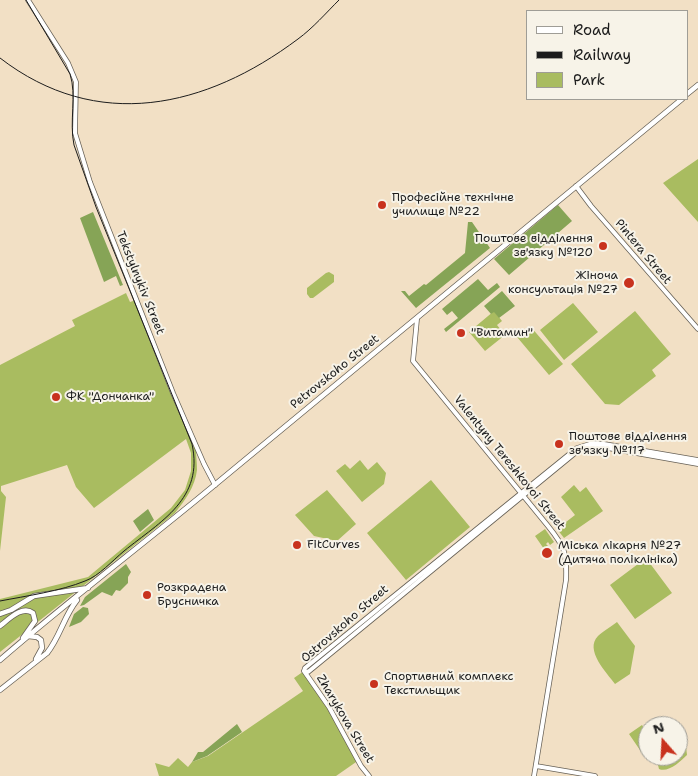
<!DOCTYPE html>
<html>
<head>
<meta charset="utf-8">
<style>
  body { margin:0 }
  #map { position:relative; width:698px; height:776px; overflow:hidden; background:#f2e0c5; font-family:"Shantell Sans",sans-serif }
  canvas { display:block }
  .legend { position:absolute; left:526px; top:10px; width:162px; height:90px; box-sizing:border-box; background:#f7f3e8; border:1px solid #9f9d96; margin:0; padding:6px 9px; list-style:none; font-size:15px; color:#1c1c1c }
  .legend li { display:flex; align-items:center; gap:10px; height:25px }
  .legend b { width:25px; border:1px solid #9f9d96 }
  .north { position:absolute; left:638px; top:716px; width:50px; height:50px; box-sizing:border-box; background:#f7f3e8; border:1px solid #9f9d96; border-radius:50%; rotate:341deg; font-size:14px; font-weight:700; line-height:20px; text-align:center; color:#1c1c1c }
  .north::after { content:''; display:block; margin:auto; width:18px; height:22px; background:#c8321e; clip-path:polygon(50% 0,100% 100%,50% 72%,0 100%) }
</style>
</head>
<body>
<div id="map">
<canvas width="698" height="776"></canvas>
<ul class="legend">
<li><b style="height:6px;background:#fff"></b>Road</li>
<li><b style="height:6px;background:#1c1c1c"></b>Railway</li>
<li><b style="height:14px;background:#a9bc60"></b>Park</li>
</ul>
<div class="north">N</div>
</div>
<script>
const c = document.querySelector('canvas').getContext('2d');
c.lineJoin = 'round';
function paint(path, color) {
  c.fillStyle = color;
  c.fill(path, 'evenodd');
}
function trace(path, color, width, dash) {
  c.strokeStyle = color;
  c.lineWidth = width;
  c.lineCap = dash ? 'butt' : 'round';
  c.setLineDash(dash || []);
  c.stroke(path);
}
function write(font, color, halo, rows, align = 'center') {
  c.font = font + ' "Shantell Sans",sans-serif';
  c.lineWidth = 4;
  c.setLineDash([]);
  c.textBaseline = 'middle';
  c.strokeStyle = halo;
  c.fillStyle = color;
  for (const [text, x, y, turn = 0] of rows) {
    c.save();
    c.translate(x, y);
    c.rotate((+turn || 0) * Math.PI / 180);
    c.textAlign = isNaN(turn) ? turn : align;
    if (halo) c.strokeText(text, 0, 0);
    c.fillText(text, 0, 0);
    c.restore();
  }
}
paint(new Path2D(`
  M698 159V222L663 183Z
  M329 272 334 275V282L313 298H310L307 294V288L326 273Z
  M126 293 130 302 136 300 196 450C196 456 197 463 197 470 195 487 185 500 175 513L0 652V599L88 577 171 508 185 490 191 471V453L186 439 94 508 76 487 67 465 1 486V491L6 497 0 551V365L75 326 72 320Z
  M573 303 598 332 564 360 540 330Z
  M494 311 502 321 497 325 505 335 485 351 469 332Z
  M635 311 671 354 652 370 656 376 619 405 605 404 571 364Z
  M530 326 563 364 549 375 517 337Z
  M360 460 368 470 377 462 386 473 384 484 362 502 336 471 345 464 350 469Z
  M431 480 470 527 406 580 367 533Z
  M574 485 580 492 586 487 603 511 564 538 557 529 575 515 561 497Z
  M327 490 356 524 337 541 314 536 295 515Z
  M545 529 554 542 550 545 548 542 546 544 548 546 544 549 535 536Z
  M646 558 672 593 635 619 610 585Z
  M617 622 635 646 630 674 615 684C607 673 584 650 598 636 603 631 611 627 617 622Z
  M304 671 322 697 359 760 336 776H159L155 763 169 767 178 758 188 767 192 762 208 756 303 691 294 678Z
  M642 725 648 734V753L644 756 629 734Z
  M678 745 686 747 687 755C680 762 668 773 659 769L657 761 663 756H678Z`), '#a9bc60');
paint(new Path2D(`
  M558 205 572 221 509 275 494 259Z
  M93 212 123 285 120 286 116 276 104 282 80 218Z
  M468 222H472L490 248 416 308 401 291H405L409 296 424 284 426 285 465 253Z
  M478 279 488 290 497 283 500 287 446 332 444 329 458 318 452 311 447 315 442 309Z
  M502 291 515 306 499 318 494 312 491 314 484 306Z
  M148 509 154 520 140 532 133 521Z
  M126 564 131 572 128 577V583L120 591 116 590 112 596 102 592 84 605 80 606 85 597Z
  M83 607 88 608 89 614 81 622 69 627 74 614Z
  M237 724 242 732 207 756 192 762 198 752H203Z`), '#86a456');
const tertiary = new Path2D(`
  M28 0 68 63 76 82 75 133 90 182 173 393 204 464 215 485
  M576 186 591 206 698 329
  M417 319 413 361 548 526C565 547 567 553 566 580L534 776
  M304 671 305 668 577 448 593 443 604 444 698 460
  M304 671 308 672 575 453 591 447H602L698 464
  M304 671 329 707 361 766 369 776
  M536 766 595 776`);
const secondary = new Path2D(`
  M687 94 698 85
  M0 614 11 610 34 596 88 588
  M0 626C9 619 22 605 33 613L35 621 23 638
  M28 636 37 637 41 640 42 648 36 659
  M0 660C70 599 145 543 217 483 372 355 526 227 682 99
  M0 690 47 653C60 637 64 616 77 600`);
trace(tertiary, '#676157', 5.5);
trace(secondary, '#676157', 6);
trace(tertiary, '#fff', 4);
trace(secondary, '#fff', 4.5);
trace(new Path2D(`
  M0 601C26 596 61 591 85 581 99 576 112 561 124 551 161 521 204 499 192 444L96 207 74 145C69 122 77 95 70 74L26 0`), '#1c1c1c', 1);
trace(new Path2D(`
  M0 58C97 133 206 108 298 39 313 28 326 13 339 0`), '#1c1c1c', 1);
for (const [x, y, r, color] of [
  [382,205,5,"#c8321e"],
  [603,246,5,"#c8321e"],
  [629,283,6,"#c8321e"],
  [461,333,5,"#c8321e"],
  [56,397,5,"#c8321e"],
  [559,444,5,"#c8321e"],
  [297,545,5,"#c8321e"],
  [547,553,6,"#c8321e"],
  [147,595,5,"#c8321e"],
  [374,684,5,"#c8321e"]
]) {
  const dot = new Path2D();
  dot.arc(x, y, r, 0, 2 * Math.PI);
  c.fillStyle = color;
  c.fill(dot);
  trace(dot, '#f7f3e8', 2);
}
write('12px', '#1c1c1c', '#f7f3e8', [
  ["Професійне технічне",392,198],
  ["училище №22",392,212],
  ["Поштове відділення",593,239,"right"],
  ["зв'язку №120",593,253,"right"],
  ["Жіноча",618,276,"right"],
  ["консультація №27",618,290,"right"],
  ["\"Витамин\"",471,333],
  ["ФК \"Дончанка\"",66,397],
  ["Поштове відділення",569,437],
  ["зв'язку №117",569,451],
  ["FitCurves",307,545],
  ["Міська лікарня №27",558,546],
  ["(Дитяча поліклініка)",558,560],
  ["Розкрадена",157,588],
  ["Брусничка",157,602],
  ["Спортивний комплекс",384,677],
  ["Текстильщик",384,691]
], 'left');
write('12px', '#1c1c1c', '#f7f3e8', [
  ["Pintera Street",643,252,50],
  ["Tekstylnykiv Street",140,283,68],
  ["Petrovskoho Street",335,372,-39],
  ["Valentyny Tereshkovoi Street",509,463,51],
  ["Ostrovskoho Street",345,624,-41],
  ["Zharykova Street",345,719,59]
]);
</script>
</body>
</html>
